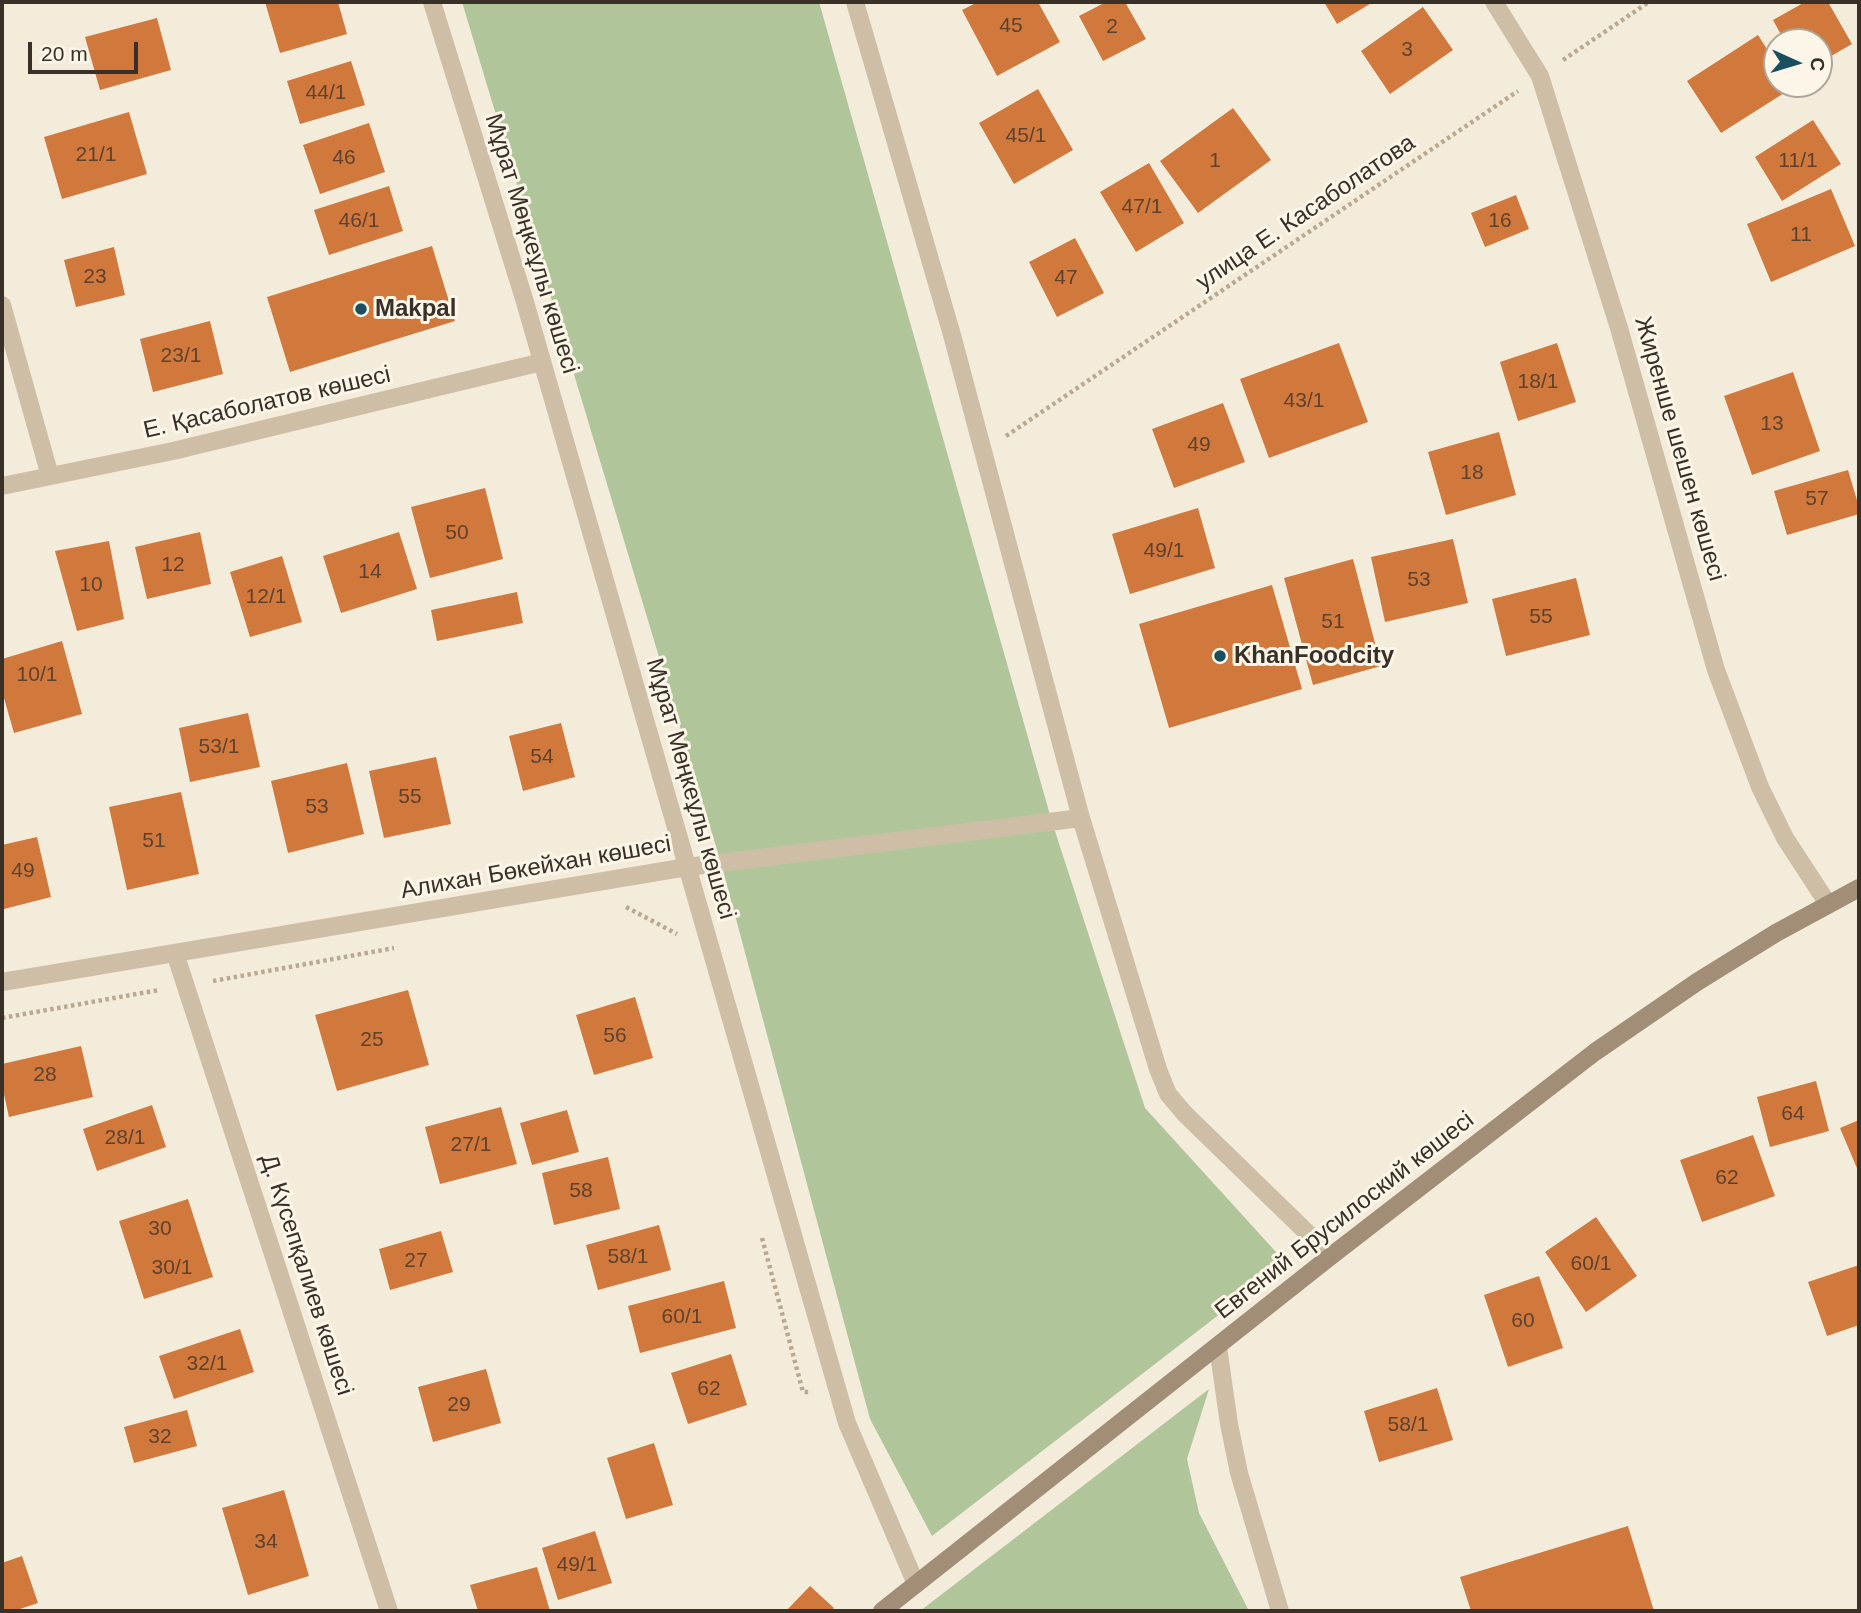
<!DOCTYPE html>
<html>
<head>
<meta charset="utf-8">
<style>
  body { margin:0 }
  #map { position:relative; width:1861px; height:1613px; overflow:hidden; background:#f4ecdb; font-family:Helvetica,sans-serif }
  canvas { display:block }
  .frame { position:absolute; inset:0; border:4px solid #393028; pointer-events:none }
  .north { position:absolute; left:1763px; top:28px; width:70px; height:70px; box-sizing:border-box; background:#fbf6e8; border:2px solid #ada79b; border-radius:50%; rotate:94deg; font-size:19px; font-weight:700; line-height:28px; text-align:center; color:#393028 }
  .north::after { content:''; display:block; margin:auto; width:24px; height:32px; background:#194f5f; clip-path:polygon(50% 0,100% 100%,50% 72%,0 100%) }
  .scale { position:absolute; left:28px; top:42px; width:110px; height:32px; box-sizing:border-box; border:4px solid #393028; border-top:0; padding-left:9px; font-size:21px; line-height:24px; white-space:nowrap; color:#393028; -webkit-text-stroke:5px #fbf6e8; paint-order:stroke }
</style>
</head>
<body>
<div id="map">
<canvas width="1861" height="1613"></canvas>
<div class="frame"></div>
<div class="north">С</div>
<div class="scale">20 m</div>
</div>
<script>
const c = document.querySelector('canvas').getContext('2d');
c.lineJoin = 'round';
function paint(path, color) {
  c.fillStyle = color;
  c.fill(path, 'evenodd');
}
function trace(path, color, width, dash) {
  c.strokeStyle = color;
  c.lineWidth = width;
  c.lineCap = dash ? 'butt' : 'round';
  c.setLineDash(dash || []);
  c.stroke(path);
}
function write(font, color, halo, rows, align = 'center') {
  c.font = font + ' Helvetica,sans-serif';
  c.lineWidth = 6;
  c.setLineDash([]);
  c.textBaseline = 'middle';
  c.strokeStyle = halo;
  c.fillStyle = color;
  for (const [text, x, y, turn = 0] of rows) {
    c.save();
    c.translate(x, y);
    c.rotate((+turn || 0) * Math.PI / 180);
    c.textAlign = isNaN(turn) ? turn : align;
    if (halo) c.strokeText(text, 0, 0);
    c.fillText(text, 0, 0);
    c.restore();
  }
}
paint(new Path2D(`
  M462 2H819L1052 822 1145 1108 1286 1263 932 1536 870 1419 721 863Z
  M1209 1389 1187 1459 1199 1513 1249 1611H920Z`), '#b0c59a');
paint(new Path2D(`
  M265 2H338L347 34 280 53Z
  M978 2H1038L1060 42 997 76 962 10Z
  M1106 2H1125L1146 39 1103 61 1079 16Z
  M1324 2H1373L1337 24Z
  M1805 2H1828L1852 44 1819 63V42H1785L1773 20Z
  M1423 7 1453 50 1390 94 1361 51Z
  M157 18 171 70 100 90 85 37Z
  M1758 35 1777 65V84H1789L1792 88 1721 133 1687 81Z
  M351 61 365 105 300 124 287 81Z
  M1038 89 1073 150 1014 184 979 123Z
  M1233 108 1271 160 1198 213 1160 161Z
  M129 112 147 174 62 199 44 137Z
  M1813 120 1841 164 1782 201 1755 157Z
  M369 123 385 172 320 194 303 145Z
  M1149 163 1184 223 1136 252 1100 192Z
  M389 186 403 231 329 255 314 210Z
  M1831 189 1855 246 1771 282 1747 224Z
  M1516 195 1529 229 1485 247 1471 213Z
  M1075 238 1104 293 1057 317 1029 262Z
  M432 246 455 321 290 372 267 297Z
  M114 247 125 295 76 307 64 260Z
  M210 321 223 374 153 392 140 339Z
  M1339 343 1368 422 1269 458 1240 379Z
  M1557 343 1576 402 1518 421 1500 362Z
  M1793 372 1820 451 1752 475 1724 396Z
  M1223 403 1245 462 1174 488 1152 429Z
  M1499 432 1516 495 1446 515 1428 452Z
  M1848 470 1859 507V514L1787 535 1774 491Z
  M485 488 503 559 430 578 411 507Z
  M1198 508 1215 568 1130 594 1112 534Z
  M200 532 211 584 147 599 135 547Z
  M399 532 417 589 341 613 323 556Z
  M1453 539 1468 603 1385 622 1371 557Z
  M109 541 124 619 77 631 55 551Z
  M282 556 302 622 250 637 230 572Z
  M1353 559 1381 666 1313 685 1284 578Z
  M1576 578 1590 635 1506 656 1492 599Z
  M1272 585 1302 689 1169 728 1139 624Z
  M517 592 523 623 437 641 431 610Z
  M62 641 82 714 14 733 2 691V659Z
  M248 713 260 767 190 782 179 728Z
  M561 723 575 777 523 791 509 736Z
  M436 757 451 824 384 838 369 771Z
  M347 763 364 834 288 853 271 781Z
  M181 792 199 874 127 890 109 807Z
  M37 837 51 897 4 909 2 899V845Z
  M408 990 429 1065 337 1091 315 1015Z
  M635 997 653 1058 594 1075 576 1015Z
  M81 1046 93 1097 9 1117 2 1085V1064Z
  M1816 1081 1829 1131 1770 1147 1757 1097Z
  M152 1105 166 1147 97 1171 83 1129Z
  M501 1107 517 1164 440 1184 425 1127Z
  M567 1110 579 1152 532 1165 520 1123Z
  M1859 1120V1173L1840 1128Z
  M1753 1135 1775 1196 1702 1222 1680 1160Z
  M608 1157 620 1209 554 1225 542 1173Z
  M188 1199 213 1277 144 1299 119 1221Z
  M1596 1217 1637 1276 1586 1312 1545 1252Z
  M659 1225 671 1270 598 1290 586 1245Z
  M441 1231 453 1272 390 1290 379 1249Z
  M1859 1265V1325L1827 1336 1808 1282Z
  M1539 1276 1563 1348 1508 1367 1484 1295Z
  M724 1281 736 1328 640 1353 628 1306Z
  M240 1329 254 1372 174 1399 159 1356Z
  M731 1354 747 1405 688 1424 671 1373Z
  M486 1369 501 1423 433 1442 418 1387Z
  M1437 1388 1453 1440 1379 1462 1364 1411Z
  M187 1410 197 1446 134 1463 124 1427Z
  M654 1443 673 1505 626 1519 607 1458Z
  M284 1490 309 1576 248 1595 222 1508Z
  M1628 1526 1654 1611H1471L1460 1577Z
  M595 1531 612 1583 558 1600 542 1548Z
  M22 1556 38 1603 14 1611H2V1563Z
  M537 1567 550 1611H478L470 1585Z
  M810 1586 834 1608 830 1611H786Z`), '#d1783d');
trace(new Path2D(`
  M1563 60 1649 2
  M1006 436 1518 91
  M626 907 677 934
  M213 981 394 948
  M2 1018 159 990
  M762 1238 803 1392H809`), '#baa990', 4.5, [3.5, 3.5]);
trace(new Path2D(`
  M432 2 525 302 847 1423 916 1584
  M855 2 952 335 1081 818 1158 1069 1168 1094 1185 1114 1331 1256
  M1494 2 1540 76 1619 328 1716 670 1760 787 1785 838 1828 904
  M2 305 50 476
  M2 486 173 451 542 362
  M175 953 389 1611
  M2 982 687 867 1081 818
  M1218 1347 1229 1424 1239 1473 1280 1611`), '#cebea6', 18);
trace(new Path2D(`
  M882 1611 1331 1256 1595 1052 1697 982 1776 933 1859 888`), '#a28d77', 18);
for (const [x, y, r, color] of [
  [361,309,7,"#194f5f"],
  [1220,656,7,"#194f5f"]
]) {
  const dot = new Path2D();
  dot.arc(x, y, r, 0, 2 * Math.PI);
  c.fillStyle = color;
  c.fill(dot);
  trace(dot, '#fbf6e8', 2.5);
}
write('21px', '#5f422d', null, [
  ["45",1011,26],
  ["2",1112,27],
  ["3",1407,50],
  ["44/1",326,93],
  ["45/1",1026,136],
  ["21/1",96,155],
  ["46",344,158],
  ["1",1215,161],
  ["11/1",1798,161],
  ["47/1",1142,207],
  ["46/1",359,221],
  ["16",1500,221],
  ["11",1801,235],
  ["23",95,277],
  ["47",1066,278],
  ["23/1",181,356],
  ["18/1",1538,382],
  ["43/1",1304,401],
  ["13",1772,424],
  ["49",1199,445],
  ["18",1472,473],
  ["57",1817,499],
  ["50",457,533],
  ["49/1",1164,551],
  ["12",173,565],
  ["14",370,572],
  ["53",1419,580],
  ["10",91,585],
  ["12/1",266,597],
  ["55",1541,617],
  ["51",1333,622],
  ["10/1",37,675],
  ["53/1",219,747],
  ["54",542,757],
  ["55",410,797],
  ["53",317,807],
  ["51",154,841],
  ["49",23,871],
  ["56",615,1036],
  ["25",372,1040],
  ["28",45,1075],
  ["64",1793,1114],
  ["28/1",125,1138],
  ["27/1",471,1145],
  ["62",1727,1178],
  ["58",581,1191],
  ["30",160,1229],
  ["58/1",628,1257],
  ["27",416,1261],
  ["60/1",1591,1264],
  ["30/1",172,1268],
  ["60/1",682,1317],
  ["60",1523,1321],
  ["32/1",207,1364],
  ["62",709,1389],
  ["29",459,1405],
  ["58/1",1408,1425],
  ["32",160,1437],
  ["34",266,1542],
  ["49/1",577,1565]
]);
write('24px', '#393028', '#fbf6e8', [
  ["улица Е. Касаболатова",1306,213,-34],
  ["Мұрат Мөңкеұлы көшесі",531,244,73],
  ["Е. Қасаболатов көшесі",267,403,-13],
  ["Жиренше шешен көшесі",1679,449,74],
  ["Мұрат Мөңкеұлы көшесі",690,789,74],
  ["Алихан Бөкейхан көшесі",536,868,-10],
  ["Евгений Брусилоский көшесі",1345,1216,-38],
  ["Д. Күсепқалиев көшесі",306,1275,72]
]);
write('bold 24px', '#393028', '#fbf6e8', [
  ["Makpal",375,309],
  ["KhanFoodcity",1234,656]
], 'left');
</script>
</body>
</html>
